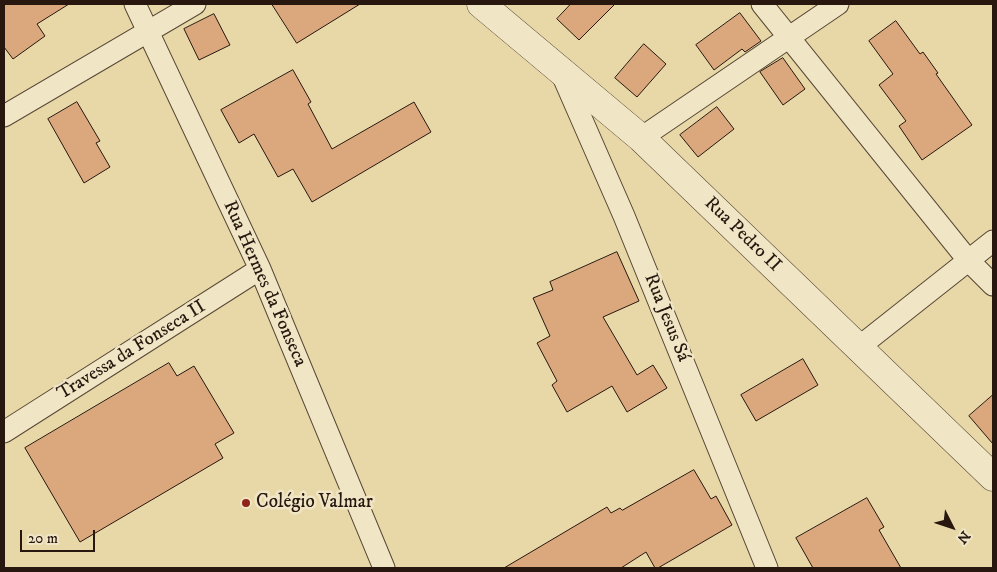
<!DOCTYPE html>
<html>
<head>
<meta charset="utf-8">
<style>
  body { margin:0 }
  #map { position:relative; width:997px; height:572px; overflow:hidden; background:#e8d8a8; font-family:"IM FELL DW Pica",serif }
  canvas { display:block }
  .frame { position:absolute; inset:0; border:5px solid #27170f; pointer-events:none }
  .north { position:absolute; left:927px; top:502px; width:50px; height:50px; -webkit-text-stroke:4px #f0e6c6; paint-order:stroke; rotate:131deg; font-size:14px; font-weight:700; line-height:20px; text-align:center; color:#27170f }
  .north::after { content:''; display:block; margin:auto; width:18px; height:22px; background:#27170f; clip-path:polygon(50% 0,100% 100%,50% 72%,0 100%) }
  .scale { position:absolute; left:20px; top:530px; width:75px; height:22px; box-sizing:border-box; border:2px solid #27170f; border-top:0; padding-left:6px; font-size:15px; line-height:18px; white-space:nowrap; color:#27170f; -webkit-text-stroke:4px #f0e6c6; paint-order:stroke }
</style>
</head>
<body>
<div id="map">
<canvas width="997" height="572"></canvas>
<div class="frame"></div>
<div class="north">N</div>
<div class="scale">20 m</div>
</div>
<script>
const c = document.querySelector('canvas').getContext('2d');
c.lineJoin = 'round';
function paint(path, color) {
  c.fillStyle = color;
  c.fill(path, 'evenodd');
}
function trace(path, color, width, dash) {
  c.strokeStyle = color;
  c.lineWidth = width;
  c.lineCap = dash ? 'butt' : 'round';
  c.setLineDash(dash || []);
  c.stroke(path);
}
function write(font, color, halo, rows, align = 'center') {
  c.font = font + ' "IM FELL DW Pica",serif';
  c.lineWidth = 5;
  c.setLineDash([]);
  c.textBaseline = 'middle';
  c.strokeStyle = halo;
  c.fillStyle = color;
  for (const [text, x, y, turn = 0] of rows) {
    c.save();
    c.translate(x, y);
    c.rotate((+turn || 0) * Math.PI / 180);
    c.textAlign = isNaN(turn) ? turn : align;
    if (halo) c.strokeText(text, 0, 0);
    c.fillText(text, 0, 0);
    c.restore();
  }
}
const building = new Path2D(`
  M4 4H69L37 24 45 36 13 59 4 47Z
  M272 4H360L297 43Z
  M571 4H615L579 40 557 19Z
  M740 13 761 41 745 52 742 49 714 70 696 45Z
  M214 14 230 45 199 60 184 29Z
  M896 21 920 54 923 52 938 73 936 74 972 125 922 160 899 126 906 121 879 85 893 74 869 41Z
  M644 44 666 64 637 97 615 78Z
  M783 58 805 89 783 105 760 72Z
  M293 70 311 102 308 104 332 149 414 102 431 132 312 202 293 169 278 177 254 134 239 143 221 110Z
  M77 102 100 141 96 143 110 167 84 183 48 119Z
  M717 107 734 129 698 157 680 135Z
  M617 252 639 301 603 317 637 375 653 365 667 388 627 412 612 386 567 412 552 385 557 381 537 343 550 336 533 298 553 290 550 282Z
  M803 359 818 385 756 421 741 395Z
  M169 363 177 376 194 366 234 433 215 444 223 458 80 542 25 448Z
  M993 395V444L969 416Z
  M694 470 711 499 716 496 732 525 658 568H655L646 552 621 568H504L607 507 611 513 620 508 622 510Z
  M867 498 884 527 879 530 901 568H813L796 538Z`);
paint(building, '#daa87c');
trace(building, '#27170f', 1);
const minor = new Path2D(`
  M135 4 260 269 384 568
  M762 4 968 260 993 285
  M561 72 624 216 767 568
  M4 116 195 4
  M641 138 838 4
  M859 347 993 241
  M4 432 260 269`);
const tertiary = new Path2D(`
  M481 4 641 138 993 477`);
trace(minor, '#574735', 23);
trace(tertiary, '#574735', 29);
trace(minor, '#f0e6c6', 21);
trace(tertiary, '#f0e6c6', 28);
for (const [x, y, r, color] of [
  [246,503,5,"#8f2418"]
]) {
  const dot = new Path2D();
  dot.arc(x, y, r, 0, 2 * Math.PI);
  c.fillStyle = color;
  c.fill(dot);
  trace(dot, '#f0e6c6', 2);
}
write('19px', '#27170f', '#f0e6c6', [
  ["Rua Pedro II",742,235,44],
  ["Rua Hermes da Fonseca",264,284,66],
  ["Rua Jesus Sá",666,318,68],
  ["Travessa da Fonseca II",132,351,-32]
]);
write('19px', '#27170f', '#f0e6c6', [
  ["Colégio Valmar",256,503]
], 'left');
</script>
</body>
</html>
